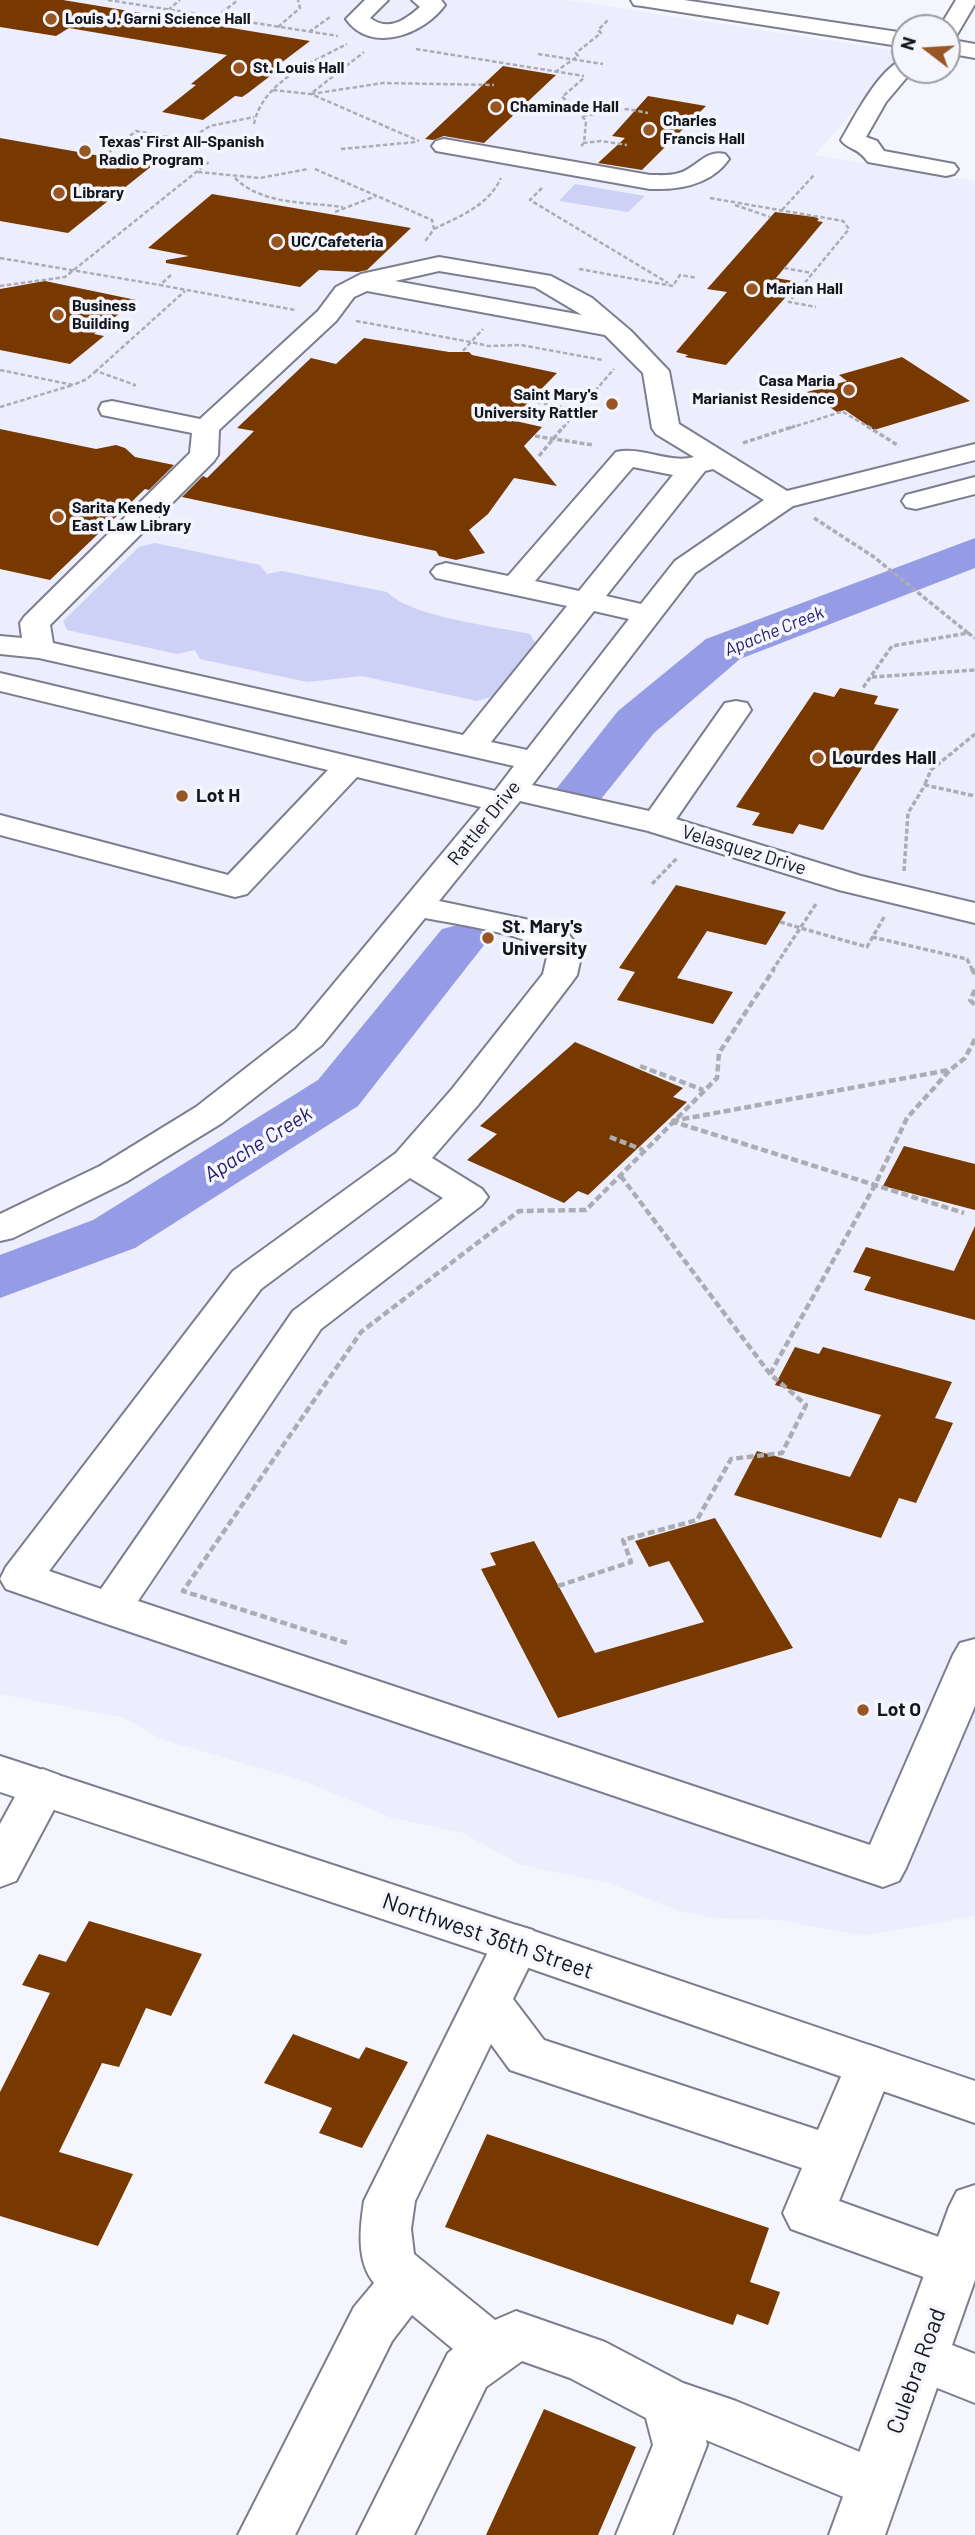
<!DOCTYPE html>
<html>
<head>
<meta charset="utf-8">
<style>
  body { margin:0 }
  #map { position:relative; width:975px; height:2535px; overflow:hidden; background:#f5f6fd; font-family:Barlow,sans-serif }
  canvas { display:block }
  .north { position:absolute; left:891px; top:14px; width:70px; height:70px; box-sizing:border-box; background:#f5f6fd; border:2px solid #9b9ca3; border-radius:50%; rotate:287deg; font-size:19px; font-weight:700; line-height:28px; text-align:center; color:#15151c }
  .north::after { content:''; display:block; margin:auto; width:24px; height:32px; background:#985624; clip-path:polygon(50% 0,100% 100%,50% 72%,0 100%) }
</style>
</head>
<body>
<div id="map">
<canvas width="975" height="2535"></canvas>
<div class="north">N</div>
</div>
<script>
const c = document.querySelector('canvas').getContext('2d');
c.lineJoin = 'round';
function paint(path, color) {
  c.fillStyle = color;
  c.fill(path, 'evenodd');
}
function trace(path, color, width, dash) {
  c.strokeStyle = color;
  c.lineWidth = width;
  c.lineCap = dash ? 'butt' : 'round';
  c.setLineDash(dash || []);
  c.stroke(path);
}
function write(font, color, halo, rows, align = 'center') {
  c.font = font + ' Barlow,sans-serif';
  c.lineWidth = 7;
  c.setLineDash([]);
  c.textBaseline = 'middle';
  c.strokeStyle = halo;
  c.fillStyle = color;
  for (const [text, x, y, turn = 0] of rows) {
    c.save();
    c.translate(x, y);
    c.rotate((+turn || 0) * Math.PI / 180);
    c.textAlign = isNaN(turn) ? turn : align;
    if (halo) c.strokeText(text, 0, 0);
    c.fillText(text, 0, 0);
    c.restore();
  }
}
paint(new Path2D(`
  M0 0H567L905 52 815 155 975 181V1916L863 1936 779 1920 715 1918 678 1911 609 1883 521 1865 463 1833 392 1818 306 1782 161 1739 124 1718 0 1694Z`), '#eceefe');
paint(new Path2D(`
  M575 184 645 196 628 212 559 201Z
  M155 543 260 565 267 574 282 571 387 592C411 617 494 626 530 634L536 644 494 696 477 701 362 676 307 682 200 659 195 650 177 654 67 630 63 621 139 547Z`), '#ccd1f5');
paint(new Path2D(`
  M975 538V568L740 659 654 733 597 804 579 808 561 804 553 793 618 711 706 639Z
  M461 924 480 929 488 940 358 1106 135 1248 0 1298V1255L93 1220 318 1080 442 929Z`), '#959ce5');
paint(new Path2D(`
  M0 0H63L310 41 273 69 278 70 248 93 242 97 235 96 203 120 162 112 196 85 191 84 227 55 69 28 56 36 0 27Z
  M503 66 556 75 484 143 444 136 433 140 425 139Z
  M648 96 706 106 642 170 598 163 625 138 612 136Z
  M0 138 95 155 153 165 68 233 0 221Z
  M212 194 411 228 367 270 358 272 319 270 300 287 166 263V260L189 256 148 248Z
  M775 212 815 217 819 219 817 221 823 222 776 278 799 282 726 365 685 357 688 355 676 352 727 292 707 289Z
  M45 281 136 300 94 334 104 336 70 364 0 350V289Z
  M364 338 449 352H469L472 355 557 373 511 420 542 427 524 446 557 486 514 478 488 514 469 530 485 553 456 560 439 556 436 551 182 497 203 476 207 478 254 431 237 428 311 358 336 364Z
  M902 357 970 401 874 430 845 410 837 412 807 392 847 381 839 375Z
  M0 429 96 449 116 445 125 448 135 457 174 465 149 490 145 489 50 580 0 569Z
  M840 688 878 696 874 704 899 709 823 830 799 824 793 834 752 825 760 813 736 807 814 692 834 697Z
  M676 885 786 912 766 945 707 931 677 978 733 992 713 1024 617 1000 635 972 619 968Z
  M575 1042 683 1088 673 1097 687 1102 588 1195 578 1191 564 1203 467 1160 497 1134 480 1126Z
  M904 1146 975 1164V1210L883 1186Z
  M975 1226V1320L864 1290 871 1277 853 1272 866 1247 954 1271Z
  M795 1347 819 1354 823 1347 952 1382 935 1418 953 1423 916 1503 899 1498 881 1538 734 1495 757 1451 850 1477 881 1415 775 1385Z
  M715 1518 793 1648 558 1718 481 1569 496 1565 490 1553 534 1541 595 1653 704 1622 669 1561 649 1567 635 1541Z
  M89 1921 202 1954 171 2016 146 2008 119 2067 102 2063 59 2152 133 2174 98 2246 0 2216V2092L50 1993 22 1985 39 1954 66 1962Z
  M293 2034 359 2059 366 2047 408 2062 362 2148 319 2133 332 2108 264 2083Z
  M487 2134 769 2228 750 2282 780 2292 768 2325 737 2314 733 2325 445 2227Z
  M544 2409 636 2447 598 2535H486Z`), '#773900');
const minor = new Path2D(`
  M365 0H388L370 18C389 32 405 20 420 7L412 0H441L445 5C424 34 371 55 346 19Z
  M631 0H684L905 33V47L642 6 634 5Z
  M956 0H975V4L955 38 947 39 975 44V58L947 53V28H939Z
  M905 59V70H913L886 102 866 137 877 141 884 151 954 164 958 169 954 174 946 176 868 162C858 147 848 150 841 140 854 118 880 66 905 59Z
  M444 139 650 175C659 175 670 176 679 173 697 168 705 149 725 154L729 159C711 185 679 190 650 189L436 151 432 146 436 141Z
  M439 257 551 276 592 298 631 331 669 371 679 424 787 491 975 444V460L793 506 695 573 532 785 649 811 725 703 736 701 747 703 751 710 676 819 861 876 975 903V923L839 890 648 831 520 801 439 901 525 919 567 932 582 952 577 975 572 982 478 1105 432 1158 482 1189 488 1197 482 1205 321 1329 138 1601 870 1845 953 1655 960 1643 975 1639V1706L906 1868 899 1881 883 1887 95 1620 6 1589 0 1579 6 1567 233 1271 396 1153 452 1089 543 974 548 953C535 935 449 923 425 918L322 1045 222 1123 126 1182 13 1238 0 1241V1214L100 1166 196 1107 296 1029 481 807 357 777 247 894 235 897 0 835V815L228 875 328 770 0 691V673L495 791 514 766 39 658 0 654V636L22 638 20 623 24 617 190 453 192 433 102 415 99 409 102 403 112 401 200 419 318 311 336 287 361 274ZM439 271 535 287 582 315 395 281ZM367 291 605 335 643 373 652 428 656 434 694 457C669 464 642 446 616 452L508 576 446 563 436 566 431 572 436 578 567 606 463 735 53 643 50 625 214 461 218 455 219 430 336 321 354 297ZM633 467 673 475 579 591 535 581ZM713 469 764 500 675 561 641 604 606 596 705 471ZM594 611 629 619 527 750 491 742ZM410 1178 443 1198 293 1311 101 1589 49 1571 261 1289Z
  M975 477V494L916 509 906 507 902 501 906 495Z
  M43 1769 59 1775 66 1787 16 1881 0 1887V1824L27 1775Z
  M516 1925 533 1930 540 1944 513 1999 544 2040 818 2130 852 2051 869 2045 886 2051 894 2066 839 2201 972 2249 975 2254 972 2281 954 2288 791 2229 783 2213 802 2168 510 2070 491 2044 415 2201 411 2229 414 2254 495 2320 516 2311 605 2342 683 2383 736 2401 894 2466 902 2484 894 2502 875 2510 706 2440 707 2445 672 2535H616L653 2445 646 2418 570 2378 522 2361 486 2387 414 2535H357L448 2353 453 2349 412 2315 392 2341 295 2535H238L354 2307 374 2283C356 2261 360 2228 364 2201L499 1930Z
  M921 2333 975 2354V2403L902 2374 894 2357 902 2340Z`);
const major = new Path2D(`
  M0 1756 516 1925 975 2081V2123L503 1959 0 1792Z
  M975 2185V2280L885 2535H829L949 2207 957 2191Z`);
trace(minor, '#7c7e8e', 4);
trace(major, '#7c7e8e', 4);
trace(new Path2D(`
  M108 0 338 36
  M168 10 180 0
  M216 17 238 0
  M278 27 300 8 298 0
  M309 32 330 17
  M416 49 584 76
  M538 54 603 64
  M555 72 578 56 576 53 601 33 598 30 608 20
  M273 90 311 94 419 141
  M313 92 364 52
  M311 94 383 83 494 85
  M602 113 613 102
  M583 116 628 109 648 113
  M254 124C263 81 311 63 347 44
  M188 140 210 126 254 117
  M583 143 601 141 627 145
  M581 146 584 143 586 121 573 105 562 97 585 77
  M341 149 416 142
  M108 153 136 131 196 142
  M315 169 432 220 434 229 426 240 429 241
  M198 172 260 178 308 169
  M235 178C262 205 307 202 343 207
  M542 188 530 200 668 283
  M710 198 843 221 849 229 789 302 816 307
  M735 205 770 217
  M782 210 814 175
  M335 212 376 196
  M434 229C460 216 488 206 501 178
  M0 258 160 285
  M784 268 812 273
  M579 269 673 286 680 275 697 278
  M171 275 160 285 295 310
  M0 286 65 277 210 161
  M356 321 471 342 483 329
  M463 351 471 342 488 346 521 345 603 360
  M0 370 73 385 87 379 96 371
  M133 386 135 385 96 371 185 291
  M530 401 579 410
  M0 407 73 385
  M843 412 870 428
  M563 428 614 369
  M790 428 844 411`), '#acadb4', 2.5, [4.5, 2.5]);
trace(new Path2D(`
  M867 426 899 446
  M535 436 593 445
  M743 443 795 426
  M539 456 564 426
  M814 518 874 557 968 633 892 646 862 689
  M968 633 975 638
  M872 677 975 670
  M925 784 931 770 975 734
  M904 871 908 813 925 785 975 796
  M652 884 678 857
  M780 922 867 947 884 917
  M872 937 967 959 973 971
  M772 971 816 904`), '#acadb4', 3.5, [5, 2.5]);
trace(new Path2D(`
  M972 969 975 974
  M975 990 970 1000 975 1005
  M640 1066 703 1090
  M671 1121 964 1213
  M672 1121 949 1070
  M610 1137 643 1150
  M770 1374 874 1187 907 1118 950 1070 965 1058 975 1039
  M558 1586 631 1562 623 1540 697 1520 731 1459 782 1453 806 1405 770 1374 620 1175
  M347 1643 183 1591 361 1332 519 1211 586 1210 717 1078 719 1053 774 969`), '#acadb4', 4.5, [7, 3.5]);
paint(minor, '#fff');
paint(major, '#fff');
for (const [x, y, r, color] of [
  [51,19,7,"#985624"],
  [239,68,7,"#985624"],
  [496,107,7,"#985624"],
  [649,130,7,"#985624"],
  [85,151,7,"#985624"],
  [59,193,7,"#985624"],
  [277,242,7,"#985624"],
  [752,289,7,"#985624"],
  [58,315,7,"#985624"],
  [849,390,7,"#985624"],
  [612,404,7,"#985624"],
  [58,517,7,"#985624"],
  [818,758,7,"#985624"],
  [182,796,7,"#985624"],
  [488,938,7,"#985624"],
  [863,1710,7,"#985624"]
]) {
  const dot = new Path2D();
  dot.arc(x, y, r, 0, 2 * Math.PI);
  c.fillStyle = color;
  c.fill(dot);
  trace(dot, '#f5f6fd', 2.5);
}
write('bold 16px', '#15151c', '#f5f6fd', [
  ["Louis J. Garni Science Hall",65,19],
  ["St. Louis Hall",253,68],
  ["Chaminade Hall",510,107],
  ["Charles",663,121],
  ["Francis Hall",663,139],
  ["Texas' First All-Spanish",99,142],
  ["Radio Program",99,160],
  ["Library",73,193],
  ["UC/Cafeteria",291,242],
  ["Marian Hall",766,289],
  ["Business",72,306],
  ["Building",72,324],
  ["Casa Maria",835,381,"right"],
  ["Marianist Residence",835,399,"right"],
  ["Saint Mary's",598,395,"right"],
  ["University Rattler",598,413,"right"],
  ["Sarita Kenedy",72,508],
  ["East Law Library",72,526]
], 'left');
write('italic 18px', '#241b6e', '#f5f6fd', [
  ["Apache Creek",774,631,-22]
]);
write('bold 19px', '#15151c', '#f5f6fd', [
  ["Lourdes Hall",832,758],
  ["Lot H",196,796],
  ["St. Mary's",502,927],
  ["University",502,949],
  ["Lot O",877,1710]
], 'left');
write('19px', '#15151c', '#f5f6fd', [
  ["Rattler Drive",484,823,-51],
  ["Velasquez Drive",744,850,17]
]);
write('italic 21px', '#241b6e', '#f5f6fd', [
  ["Apache Creek",258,1144,-32]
]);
write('23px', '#15151c', '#f5f6fd', [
  ["Northwest 36th Street",488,1936,19],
  ["Culebra Road",916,2371,-70]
]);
</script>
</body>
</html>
